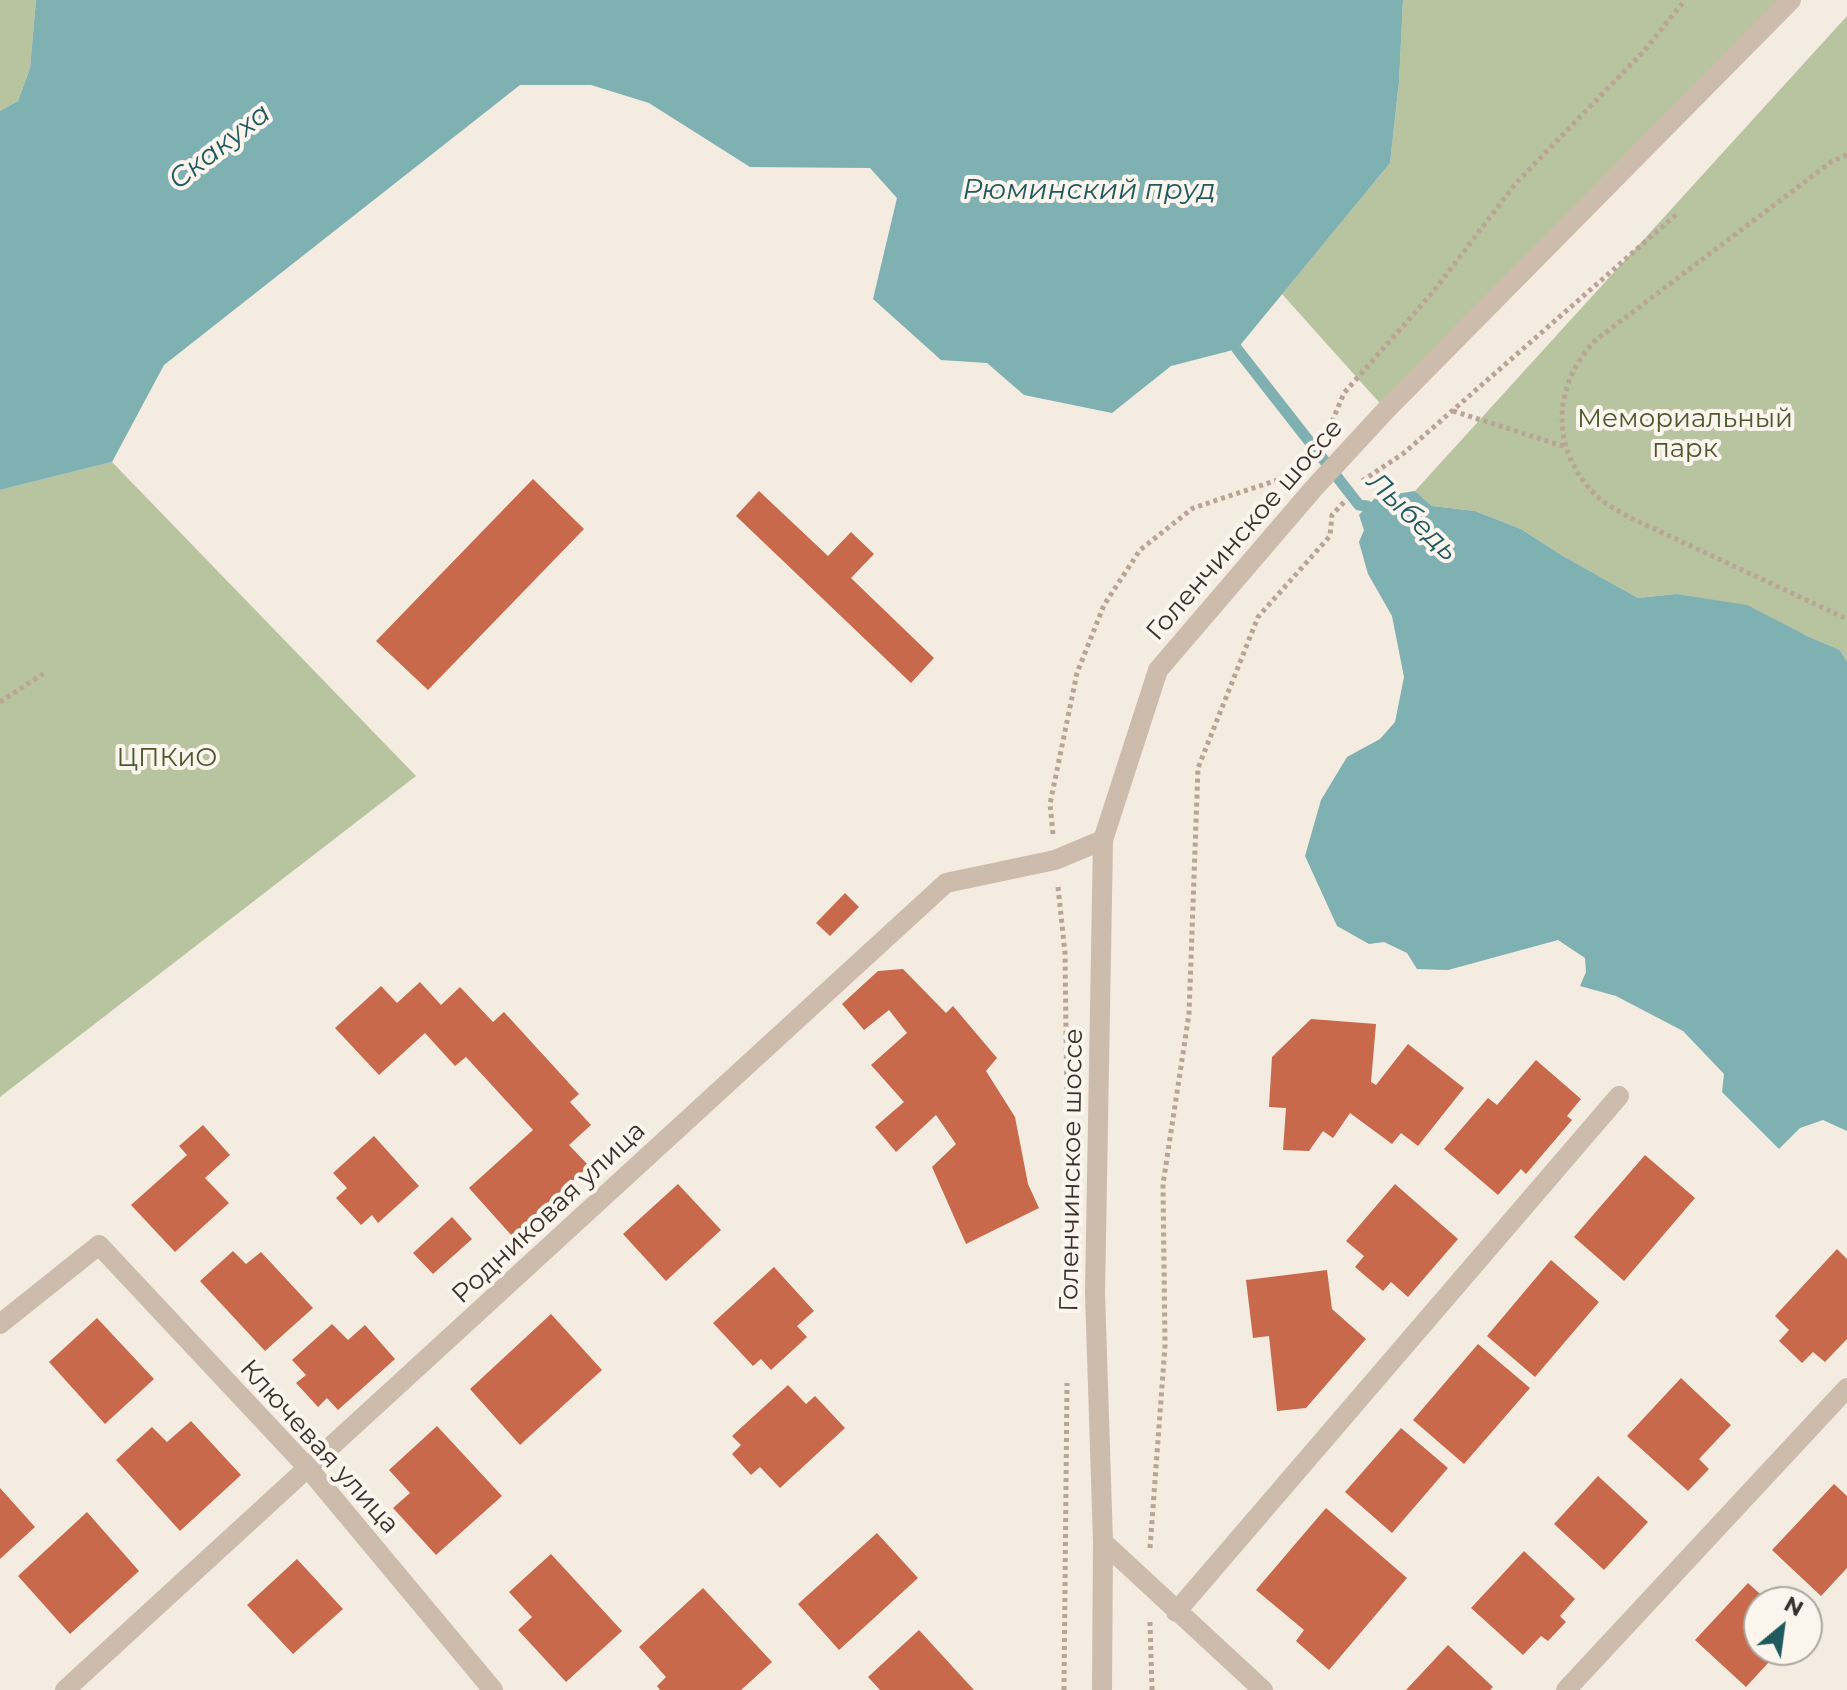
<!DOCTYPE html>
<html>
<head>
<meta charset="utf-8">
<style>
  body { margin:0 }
  #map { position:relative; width:1847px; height:1690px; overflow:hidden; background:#f4ebe1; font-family:Montserrat,sans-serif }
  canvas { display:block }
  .north { position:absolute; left:1743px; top:1586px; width:80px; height:80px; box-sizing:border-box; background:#fbf5ee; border:2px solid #aea6a0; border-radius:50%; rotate:29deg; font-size:22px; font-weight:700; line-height:32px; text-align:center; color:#3b302b }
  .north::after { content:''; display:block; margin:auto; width:28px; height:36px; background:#1f5a5e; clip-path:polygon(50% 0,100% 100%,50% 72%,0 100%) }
</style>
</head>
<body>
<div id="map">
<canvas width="1847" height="1690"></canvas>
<div class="north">N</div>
</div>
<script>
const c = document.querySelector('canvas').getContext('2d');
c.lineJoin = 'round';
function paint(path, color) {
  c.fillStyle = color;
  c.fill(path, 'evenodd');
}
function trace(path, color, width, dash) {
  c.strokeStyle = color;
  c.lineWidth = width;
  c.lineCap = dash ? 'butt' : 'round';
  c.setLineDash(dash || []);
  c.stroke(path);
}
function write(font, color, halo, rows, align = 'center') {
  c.font = font + ' Montserrat,sans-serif';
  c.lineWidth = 8;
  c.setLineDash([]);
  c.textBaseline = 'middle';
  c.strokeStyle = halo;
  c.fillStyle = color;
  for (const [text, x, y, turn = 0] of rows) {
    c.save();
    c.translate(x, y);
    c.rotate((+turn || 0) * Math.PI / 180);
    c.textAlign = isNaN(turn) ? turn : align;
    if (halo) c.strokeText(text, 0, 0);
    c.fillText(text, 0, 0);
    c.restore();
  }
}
paint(new Path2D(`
  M0 0H36L30 68 18 101 0 111Z
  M1403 0H1790L1386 410 1282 294 1390 163 1399 82Z
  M1847 16V662L1840 650 1807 636 1676 594 1638 598 1563 556 1521 529 1475 511 1432 506 1415 491Z
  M112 462 416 776 0 1097V490Z`), '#b8c4a0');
paint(new Path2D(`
  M36 0H1403L1399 82 1390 163 1237 349 1171 366 1112 413 1024 395 987 363 941 360 873 299 897 198 870 168 750 167 649 103 591 85H520L164 365 112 462 0 490V111L18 101 30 68Z
  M1415 491 1432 506 1475 511 1521 529 1563 556 1638 598 1676 594 1747 605 1807 636 1840 650 1847 662V1131L1823 1120 1800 1128 1779 1149 1722 1092 1724 1074 1683 1031 1616 996 1580 986 1586 972 1585 958 1558 940 1448 970 1417 969 1407 953 1384 942 1369 944 1337 926 1305 856 1321 800 1347 757 1380 739 1395 722 1404 677 1392 616 1368 574 1359 542 1364 530 1359 515 1376 497Z`), '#7fb0b2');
trace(new Path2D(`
  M1231 336 1237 349 1359 505 1367 506 1377 516`), '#7fb0b2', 11);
paint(new Path2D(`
  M533 479 584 529 428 690 376 641Z
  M759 491 828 556 851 532 874 554 851 578 934 658 911 683 736 516Z
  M845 893 859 907 830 936 816 923Z
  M903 969 946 1013 953 1006 997 1058 986 1071 1015 1117 1028 1184 1039 1208 966 1244 932 1167 956 1144 936 1115 896 1152 875 1127 904 1102 871 1065 907 1033 889 1010 864 1030 842 1004 878 971Z
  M420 982 441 1005 460 987 493 1022 504 1012 579 1094 570 1102 591 1125 569 1145 589 1166 512 1236 469 1188 533 1130 466 1057 455 1066 425 1033 379 1075 335 1028 381 986 397 1003Z
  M1311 1019 1376 1024 1371 1082 1376 1085 1408 1044 1464 1088 1418 1146 1401 1133 1392 1144 1350 1113 1333 1138 1323 1131 1309 1151 1283 1150 1286 1108 1269 1107 1272 1057Z
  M1536 1060 1581 1099 1567 1116 1572 1120 1526 1174 1521 1169 1498 1195 1444 1149 1488 1098 1497 1105Z
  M203 1125 230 1155 205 1178 229 1203 175 1252 131 1205 187 1155 179 1146Z
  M374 1136 419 1186 378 1223 372 1215 361 1225 336 1198 347 1188 333 1173Z
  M1645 1155 1695 1198 1624 1281 1574 1237Z
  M678 1184 721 1230 666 1281 623 1234Z
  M1395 1184 1458 1239 1408 1297 1391 1282 1383 1291 1355 1267 1364 1256 1346 1241Z
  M452 1217 472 1239 433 1274 413 1253Z
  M1837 1249 1847 1259V1339L1825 1362 1813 1352 1802 1363 1779 1341 1789 1330 1775 1316Z
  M233 1251 246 1264 261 1252 313 1308 265 1351 200 1281Z
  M1551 1260 1599 1302 1535 1377 1487 1336Z
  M774 1267 814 1311 797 1326 807 1337 771 1370 761 1359 753 1366 713 1323Z
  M1327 1270 1332 1309 1366 1339 1306 1408 1277 1411 1269 1336 1253 1338 1246 1280Z
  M551 1314 602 1370 520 1445 470 1389Z
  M97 1318 154 1379 105 1424 49 1362Z
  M332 1324 348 1340 365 1325 395 1359 338 1410 327 1398 318 1407 296 1383 306 1375 292 1360Z
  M1478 1344 1530 1388 1464 1464 1413 1420Z
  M1681 1378 1731 1425 1699 1459 1709 1469 1688 1491 1627 1436Z
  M788 1385 806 1404 815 1396 845 1428 780 1488 760 1467 751 1475 732 1454 741 1445 732 1436Z
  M191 1421 241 1475 180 1531 116 1460 152 1427 167 1442Z
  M437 1426 502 1496 436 1555 393 1508 410 1493 389 1470Z
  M1401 1428 1448 1468 1392 1533 1345 1492Z
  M1598 1476 1648 1522 1604 1570 1554 1524Z
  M1834 1484 1847 1496V1568L1821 1596 1772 1550Z
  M0 1488 35 1527 0 1559Z
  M1326 1508 1407 1578 1329 1670 1296 1641 1304 1630 1256 1590Z
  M87 1512 139 1571 70 1634 18 1576Z
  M877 1533 918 1578 839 1650 798 1604Z
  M1524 1551 1575 1599 1560 1616 1566 1622 1548 1641 1541 1636 1523 1655 1471 1608Z
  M551 1554 622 1631 566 1682 518 1630 532 1617 509 1592Z
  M297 1559 343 1609 293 1654 247 1605Z
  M1748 1583 1769 1602H1759V1650H1780L1746 1687 1695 1640Z
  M703 1588 772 1662 741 1690H660L657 1686 666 1677 639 1647Z
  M919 1630 974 1690H880L868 1677Z
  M1448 1645 1493 1687 1490 1690H1406Z`), '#c8694b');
trace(new Path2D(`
  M1847 155 1831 162 1597 339C1550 386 1550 453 1599 498 1608 506 1620 512 1631 518L1847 619
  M1453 411 1566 447
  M1329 429 1344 393 1433 292 1516 183 1644 51 1685 0
  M1362 481 1404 453 1678 213
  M0 702 46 672
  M1053 834 1050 804 1077 673 1104 605 1140 550 1193 508 1278 480 1286 474
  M1058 887 1065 953 1067 1105
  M1150 1548 1165 1346 1163 1184 1189 1014 1198 768 1258 617 1330 536 1332 515 1345 501
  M1150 1622 1152 1690
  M1064 1690 1067 1383`), '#b9a596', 5, [4, 4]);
trace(new Path2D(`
  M0 1324 99 1245 308 1468 493 1690
  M1103 1542 1263 1690
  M1176 1612 1619 1096
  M65 1690 946 883 1055 860 1103 840
  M1102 1690 1103 1542 1095 1293 1103 840 1158 670 1314 488 1386 410 1791 0
  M1566 1690 1847 1388`), '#cdbbac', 20);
write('26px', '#4a5a2e', '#fbf5ee', [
  ["Мемориальный",1685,419],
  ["парк",1685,449],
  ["ЦПКиО",167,758]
]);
write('26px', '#3b302b', '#fbf5ee', [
  ["Голенчинское шоссе",1245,530,-49],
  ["Голенчинское шоссе",1072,1170,-89],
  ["Родниковая улица",549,1213,-43],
  ["Ключевая улица",319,1447,48]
]);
write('italic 28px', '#1f5a5e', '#fbf5ee', [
  ["Скакуха",220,147,-38],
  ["Рюминский пруд",1089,191],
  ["Лыбедь",1412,517,44]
]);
</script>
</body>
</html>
